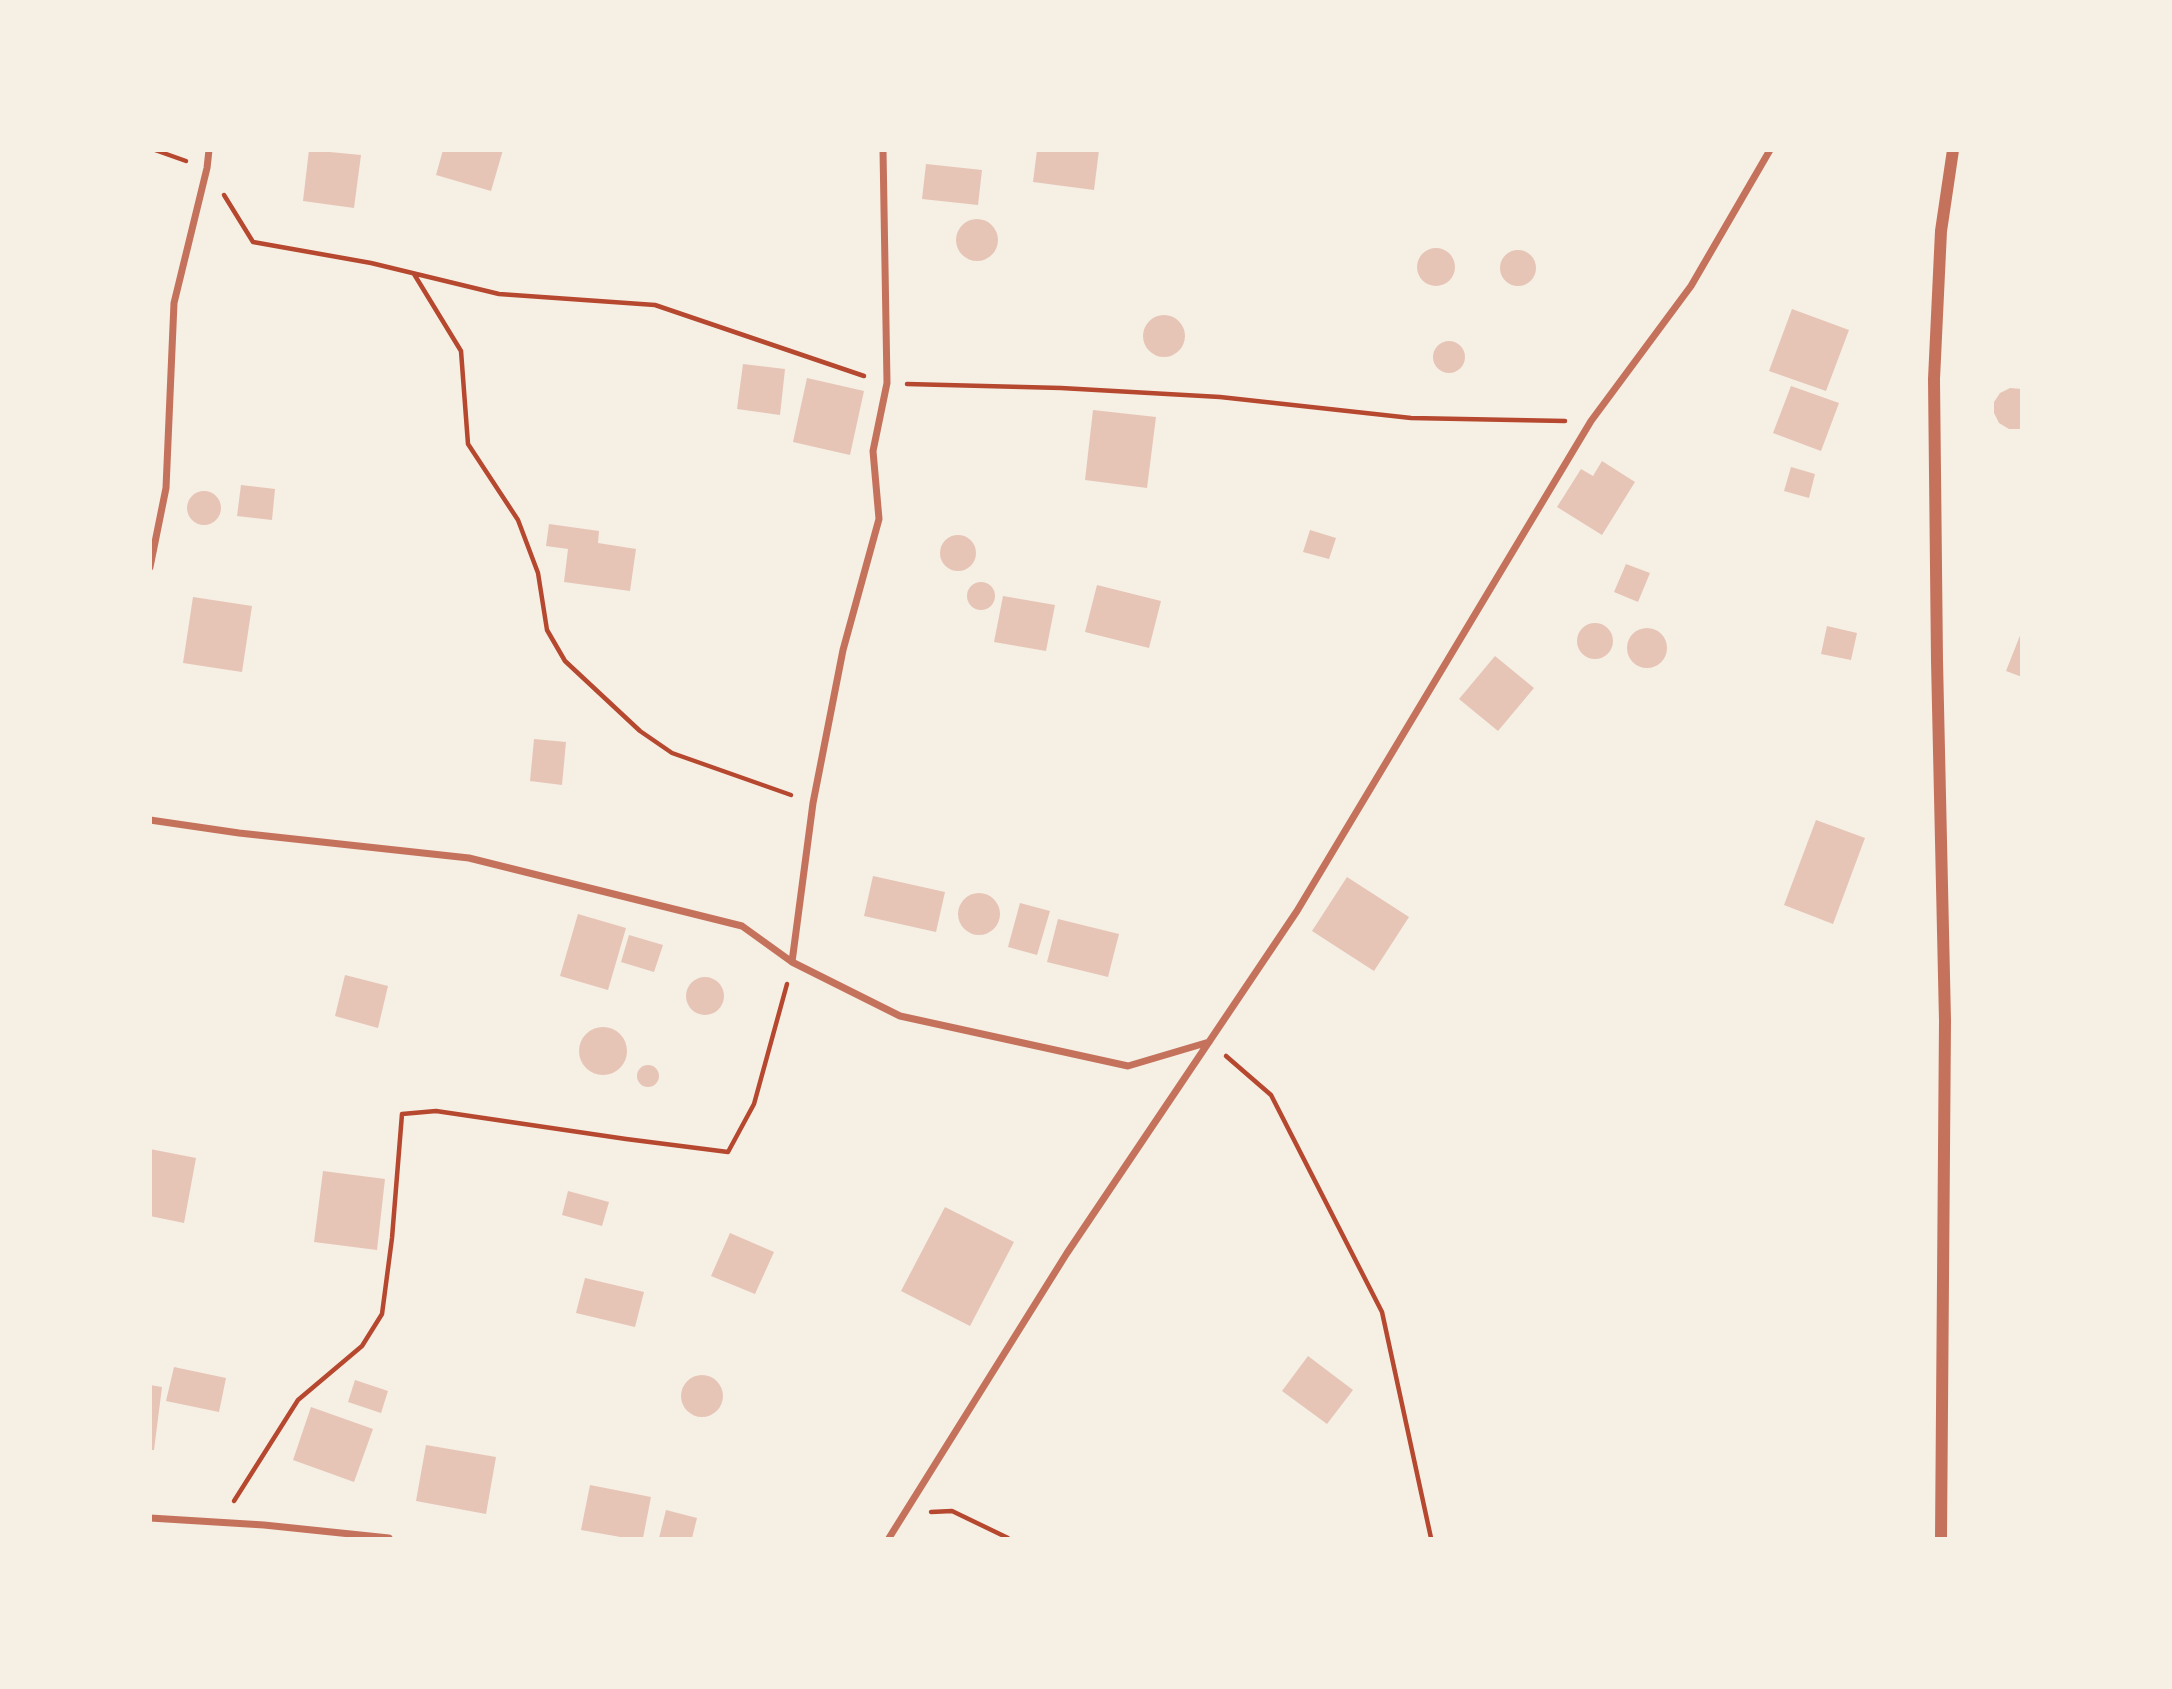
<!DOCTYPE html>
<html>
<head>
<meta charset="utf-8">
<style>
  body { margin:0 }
  #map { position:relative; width:2172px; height:1689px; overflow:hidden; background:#f6efe4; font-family:Helvetica,sans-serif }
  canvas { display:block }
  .frame { position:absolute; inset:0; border:152px solid #f6efe4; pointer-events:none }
</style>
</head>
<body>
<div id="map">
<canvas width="2172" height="1689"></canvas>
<div class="frame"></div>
</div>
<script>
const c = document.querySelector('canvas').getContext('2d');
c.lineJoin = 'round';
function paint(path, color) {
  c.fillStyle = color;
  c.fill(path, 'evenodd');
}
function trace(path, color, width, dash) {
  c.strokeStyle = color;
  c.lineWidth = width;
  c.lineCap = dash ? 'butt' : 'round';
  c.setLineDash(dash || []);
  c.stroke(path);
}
paint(new Path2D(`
  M309 150 361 155 354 208 303 201Z
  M443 150H503L491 191 436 175Z
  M1037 150H1099L1094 190 1033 182Z
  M926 164 982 170 978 205 922 199Z
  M956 240a21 21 0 1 1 42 0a21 21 0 1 1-42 0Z
  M1417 267a19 19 0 1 1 38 0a19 19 0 1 1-38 0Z
  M1500 268a18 18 0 1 1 36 0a18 18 0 1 1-36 0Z
  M1792 309 1849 330 1826 391 1769 371Z
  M1143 336a21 21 0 1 1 42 0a21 21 0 1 1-42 0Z
  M1433 357a16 16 0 1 1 32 0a16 16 0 1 1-32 0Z
  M743 364 785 369 780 415 737 409Z
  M807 378 864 391 850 455 793 442Z
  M1791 386 1839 403 1821 451 1773 433Z
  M2010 388 2022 389V428L2019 429H2009L1999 423 1994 413V402L2000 393Z
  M1093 410 1156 417 1147 488 1085 480Z
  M1602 461 1635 482 1602 535 1557 507 1581 469 1593 476Z
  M1791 467 1815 474 1809 498 1784 491Z
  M241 485 275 489 272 520 237 516Z
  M187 508a17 17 0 1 1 34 0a17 17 0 1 1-34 0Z
  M549 524 599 531 598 543 636 549 630 591 564 582 568 549 546 546Z
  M1310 530 1336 538 1329 559 1303 552Z
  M940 553a18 18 0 1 1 36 0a18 18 0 1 1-36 0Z
  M1626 564 1650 573 1638 602 1614 592Z
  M967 596a14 14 0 1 1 28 0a14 14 0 1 1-28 0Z
  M1097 585 1161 601 1149 648 1085 632Z
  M1003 596 1055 605 1046 651 994 642Z
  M193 597 252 606 242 672 183 663Z
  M1577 641a18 18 0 1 1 36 0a18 18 0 1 1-36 0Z
  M1827 626 1857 633 1851 660 1821 654Z
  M1627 648a20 20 0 1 1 40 0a20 20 0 1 1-40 0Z
  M2021 633H2022V677L2006 671Z
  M1495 656 1534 688 1498 731 1459 699Z
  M534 739 566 742 562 785 530 781Z
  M1816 820 1865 838 1833 924 1784 905Z
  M873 876 945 892 936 932 864 916Z
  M1347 877 1409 917 1374 971 1312 931Z
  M958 914a21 21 0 1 1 42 0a21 21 0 1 1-42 0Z
  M1020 903 1050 911 1037 955 1008 947Z
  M578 914 626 928 608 990 560 976Z
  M1058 919 1119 934 1108 977 1047 962Z
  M629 935 663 945 654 972 621 962Z
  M345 975 388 986 378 1028 335 1016Z
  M686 996a19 19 0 1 1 38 0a19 19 0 1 1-38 0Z
  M579 1051a24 24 0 1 1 48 0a24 24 0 1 1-48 0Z
  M637 1076a11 11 0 1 1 22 0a11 11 0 1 1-22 0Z
  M150 1149 196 1158 184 1223 150 1216Z
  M323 1171 385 1179 377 1250 314 1242Z
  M568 1191 609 1202 602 1226 562 1215Z
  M945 1207 1014 1242 970 1326 901 1291Z
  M730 1233 774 1252 755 1294 711 1276Z
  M585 1278 644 1292 635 1327 576 1313Z
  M1308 1356 1353 1390 1327 1424 1282 1391Z
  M174 1367 226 1378 219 1412 166 1401Z
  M681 1396a21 21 0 1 1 42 0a21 21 0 1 1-42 0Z
  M355 1380 388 1391 381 1413 348 1402Z
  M150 1385 162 1387 154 1450H150Z
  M311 1407 373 1429 354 1482 293 1460Z
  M426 1445 496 1457 486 1514 416 1501Z
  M590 1485 651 1497 643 1538H626L581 1530Z
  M666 1510 697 1518 692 1538H659Z`), '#e6c5b7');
trace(new Path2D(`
  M155 150 186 161
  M224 195 253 242 371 263 499 294 655 305 864 376
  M414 274 461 351 468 444 518 520 538 573 547 630 565 661 640 731 672 753 791 795
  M907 384 1061 388 1220 397 1411 418 1565 421
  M1226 1056 1271 1095 1382 1312 1431 1538
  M234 1501 298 1400 362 1346 382 1314 392 1238 402 1114 436 1111 626 1139 728 1152 754 1104 787 984
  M931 1512 952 1511 1008 1538`), '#b5482f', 4.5);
trace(new Path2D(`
  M150 567 166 488 174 303 207 168 209 150
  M150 820 239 833 469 858 742 926 792 962 900 1016 1128 1066 1209 1042
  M792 962 813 803 843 650 879 519 873 451 887 383 883 150
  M150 1518 264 1525 389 1538
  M889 1538 1067 1253 1297 911 1591 421 1691 286 1770 150`), '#c5725c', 7);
trace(new Path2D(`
  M1941 1538 1945 1021 1937 661 1934 379 1941 231 1953 150`), '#c5725c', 12);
</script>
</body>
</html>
